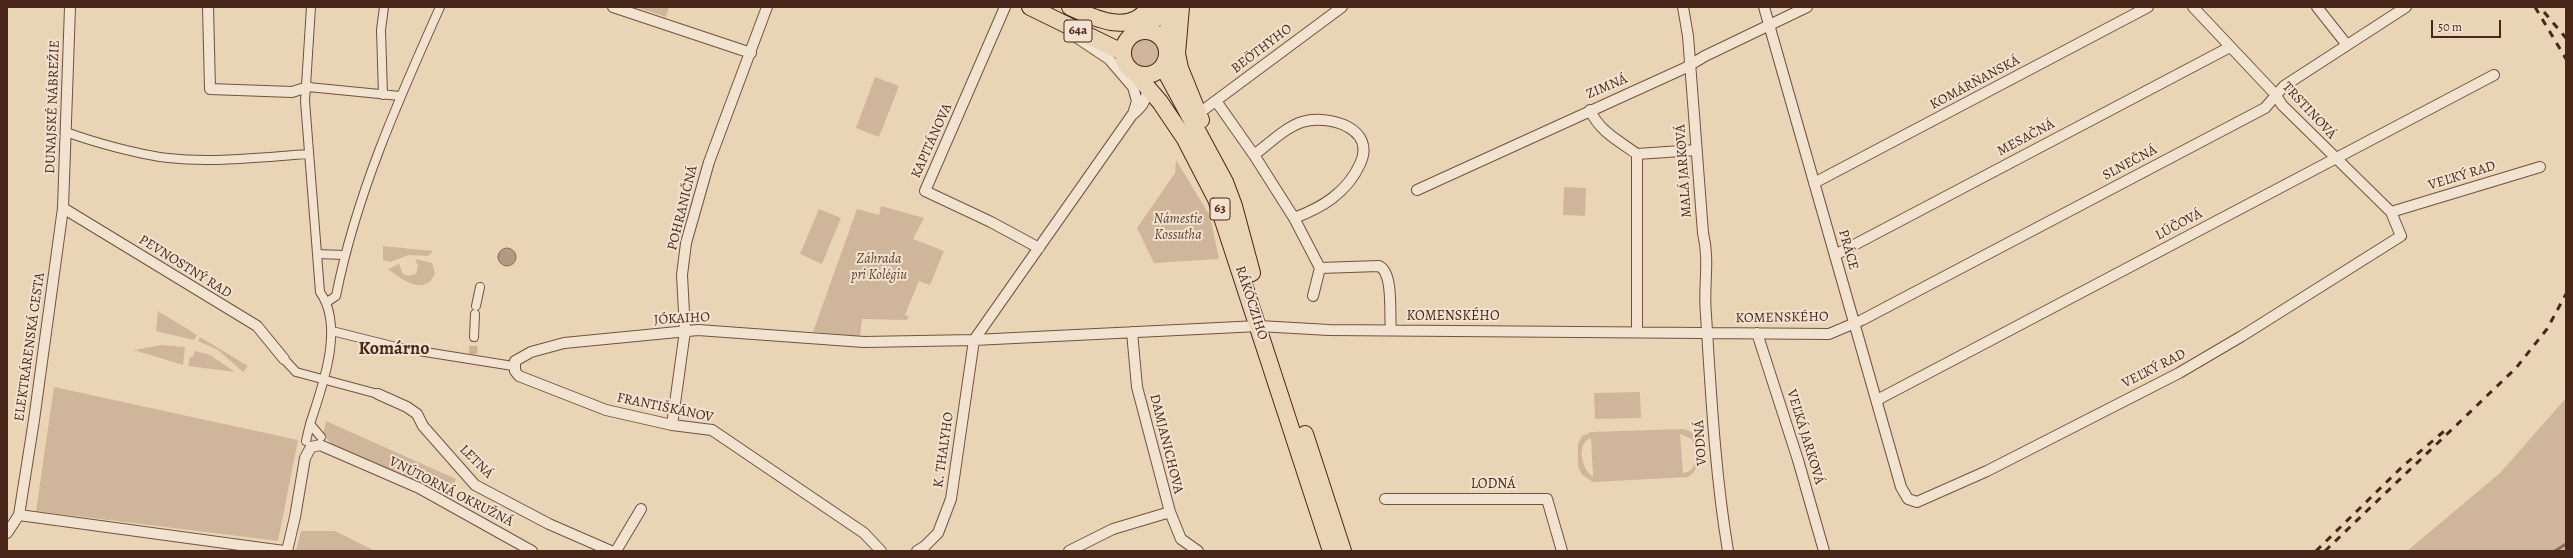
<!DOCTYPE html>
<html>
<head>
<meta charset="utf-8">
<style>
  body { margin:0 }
  #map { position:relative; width:2573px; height:558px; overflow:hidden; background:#ead4b6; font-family:Alegreya,serif }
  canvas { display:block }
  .frame { position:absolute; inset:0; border:8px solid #49261a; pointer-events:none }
  .scale { position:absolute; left:2431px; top:20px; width:70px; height:18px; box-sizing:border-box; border:2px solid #49261a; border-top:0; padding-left:5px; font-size:12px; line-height:14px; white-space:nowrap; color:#49261a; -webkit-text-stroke:3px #f1e3d0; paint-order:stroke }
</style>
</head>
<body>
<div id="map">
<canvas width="2573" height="558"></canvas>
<div class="frame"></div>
<div class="scale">50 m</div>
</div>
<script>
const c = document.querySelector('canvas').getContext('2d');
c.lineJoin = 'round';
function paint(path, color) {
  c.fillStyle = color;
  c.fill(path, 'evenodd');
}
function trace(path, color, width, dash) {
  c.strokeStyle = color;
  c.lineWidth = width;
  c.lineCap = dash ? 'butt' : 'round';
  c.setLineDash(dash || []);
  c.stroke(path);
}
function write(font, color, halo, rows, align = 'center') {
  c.font = font + ' Alegreya,serif';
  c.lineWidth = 4;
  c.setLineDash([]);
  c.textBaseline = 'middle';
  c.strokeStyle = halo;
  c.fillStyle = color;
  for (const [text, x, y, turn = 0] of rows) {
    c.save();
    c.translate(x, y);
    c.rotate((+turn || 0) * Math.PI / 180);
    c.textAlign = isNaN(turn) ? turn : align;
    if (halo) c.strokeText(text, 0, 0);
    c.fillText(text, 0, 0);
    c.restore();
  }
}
paint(new Path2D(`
  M636 7H669L666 17Z
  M1127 53a18 18 0 1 1 36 0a18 18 0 1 1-36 0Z
  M875 77 899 86 879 137 856 128Z
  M1176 160 1210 216 1219 259 1154 263 1137 228 1175 173Z
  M1564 187 1586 188 1585 216 1563 215Z
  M881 206 924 218 913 239 944 251 930 285 919 281 905 315 909 316 907 320 862 319 860 336 813 332 857 209 879 215Z
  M819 209 841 218 822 264 800 254Z
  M383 246 433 251 428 256 409 255 390 262 383 260Z
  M415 259 432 263 435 274C424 297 401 279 388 269L399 264 403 274 409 276 416 274 418 266Z
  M158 311 197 335 194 340 156 331Z
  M200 337 248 366 243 372 218 350 198 341Z
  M162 345 185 347 183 365 134 350Z
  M195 351 210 355 235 372 188 366 190 357H193Z
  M54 387 298 440 278 541 36 511Z
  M1640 392 1641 418 1595 419 1594 393Z
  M2566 398V551H2407L2500 473Z
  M326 421 456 479 452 488 427 479 422 486 333 445 323 435Z
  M1683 429C1705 433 1705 467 1688 477L1593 482 1582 475 1578 466V444L1582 436 1591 432ZM1680 434 1692 439C1696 451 1700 471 1683 473ZM1591 438 1593 477C1582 469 1575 444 1591 438Z
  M301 531H335L375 551H296Z`), '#cfb69b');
const water = new Path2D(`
  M498 257a9 9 0 1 1 18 0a9 9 0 1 1-18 0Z`);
paint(water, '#b39981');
trace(water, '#896b58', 1);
trace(new Path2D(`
  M2555 551 2566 544`), '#896b58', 3);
trace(new Path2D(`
  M473 354 474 337`), '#cab197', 8, [8, 4]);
const pedestrian = new Path2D(`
  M311 7 305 101 320 292C345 327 322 387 310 424L321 437
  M308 87 400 96
  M383 95 381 30 384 7
  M66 132C93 142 140 155 168 158 214 163 262 157 309 154
  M317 254 344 255
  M327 302 336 296C356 195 398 101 440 7
  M476 306 480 287
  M332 331 400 348 513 366
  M474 337 475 314
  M284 359 296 372 378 394
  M306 441 310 424`);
const minor = new Path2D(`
  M208 7 210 89 292 92 308 87
  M613 7 751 53
  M1005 7 925 191 991 222 1039 248
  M1683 7 1688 36 1703 233C1710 262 1703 286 1706 315 1711 394 1715 473 1728 551
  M1764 7 1901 487 1908 499 1917 502 1987 471 2179 373 2242 336 2401 236 2391 212 2282 105 2275 94 2193 7
  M2317 7 2347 45
  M1073 35 1109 59 1133 87 1137 101 1133 114
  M1216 101 1254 155 1294 218 1320 268
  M1590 110C1599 131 1619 141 1637 154V331
  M1198 114 1342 7
  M1637 154 1696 150
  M1254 155C1269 144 1284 128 1302 122 1328 114 1377 128 1360 164 1347 193 1321 208 1294 218
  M1814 183 2148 7
  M1417 190 1685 68 1705 56 1807 7
  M63 208 257 326 284 359
  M2391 212 2540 167
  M1835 255 2230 47
  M1320 268 1379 266C1394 273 1389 314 1391 330
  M1313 296 1320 268
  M1132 332 1137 387 1170 512 1181 539 1198 551
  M1757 333 1798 460 1824 551
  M378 394 407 407 417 414 423 426 475 485 549 524 611 551
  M1877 400 2494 75
  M672 425 685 331 682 275 686 243 709 162 767 7
  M1385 499H1547L1562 551
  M19 515 284 551
  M7 533 19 515 34 420 63 208 70 7
  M287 551 295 517 305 458 311 447 320 445 419 488 532 551
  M616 551 641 509
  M881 551 864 533 712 430 672 425 606 410 519 376 515 371V361L531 352 564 343 698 330 864 342 974 340 1259 326 1329 330 1829 334 1862 320 2265 108 2284 86 2406 7
  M917 551 925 546 938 533 951 499 974 340 1132 115C1142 107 1147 100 1147 88
  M1069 551 1113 529 1170 512`);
const primary = new Path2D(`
  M1030 7 1122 52
  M1070 7C1093 18 1131 36 1149 7
  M1181 7 1177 54 1180 68 1201 120
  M1123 53a22 22 0 1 1 44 0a22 22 0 1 1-44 0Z
  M1148 31 1161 7
  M1165 44 1172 7
  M1163 67 1225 182 1234 206 1252 273
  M1135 73 1160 102 1185 139 1216 199 1331 551
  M1305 434 1343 551`);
trace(pedestrian, '#715241', 10);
trace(minor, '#715241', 12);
trace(primary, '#49261a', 18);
trace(pedestrian, '#f1e3d0', 8);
trace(minor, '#f1e3d0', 10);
trace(primary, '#ead4b6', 16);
trace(new Path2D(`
  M2535 7 2566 59
  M2544 12 2566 38
  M2316 551 2403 466 2449 427
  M2325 551 2516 368 2547 329 2566 294`), '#49261a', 3, [7, 7]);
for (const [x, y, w] of [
  [1078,31,28],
  [1220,209,20]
]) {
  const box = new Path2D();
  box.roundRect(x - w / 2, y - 11, w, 22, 3);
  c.fillStyle = '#f1e3d0';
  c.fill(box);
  trace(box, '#49261a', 1);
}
write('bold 13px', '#49261a', null, [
  ["64a",1078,31],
  ["63",1220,209]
]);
write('14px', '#49261a', '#f1e3d0', [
  ["BEÖTHYHO",1262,49,-37],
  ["KOMÁRŇANSKÁ",1975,83,-28],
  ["ZIMNÁ",1607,87,-23],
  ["DUNAJSKÉ NÁBREŽIE",53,107,-88],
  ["TRSTINOVÁ",2309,111,47],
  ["MESAČNÁ",2026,138,-28],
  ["KAPITÁNOVA",932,141,-66],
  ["SLNEČNÁ",2130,163,-28],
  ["MALÁ JARKOVÁ",1684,171,-94],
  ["VEĽKÝ RAD",2462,176,-17],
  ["POHRANIČNÁ",683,208,-76],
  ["LÚČOVÁ",2179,225,-28],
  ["PRÁCE",1848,250,74],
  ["PEVNOSTNÝ RAD",185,267,32],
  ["RÁKÓCZIHO",1251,303,72],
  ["KOMENSKÉHO",1453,317],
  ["KOMENSKÉHO",1782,318,-1],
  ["JÓKAIHO",682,319,-3],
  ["ELEKTRÁRENSKÁ CESTA",30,347,-82],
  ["VEĽKÝ RAD",2154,369,-27],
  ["FRANTIŠKÁNOV",665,408,12],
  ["VEĽKÁ JARKOVÁ",1805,437,73],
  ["VODNÁ",1701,443,-94],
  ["DAMJANICHOVA",1166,444,76],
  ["K. THALYHO",944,450,-82],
  ["LETNÁ",476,462,45],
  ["LODNÁ",1493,485],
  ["VNÚTORNÁ OKRUŽNÁ",451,492,27]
]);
write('italic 14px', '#644334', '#f1e3d0', [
  ["Námestie",1178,220],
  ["Kossutha",1178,236],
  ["Záhrada",879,260],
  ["pri Kolégiu",879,276]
]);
write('bold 18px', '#49261a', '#f1e3d0', [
  ["Komárno",394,350]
]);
</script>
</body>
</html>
